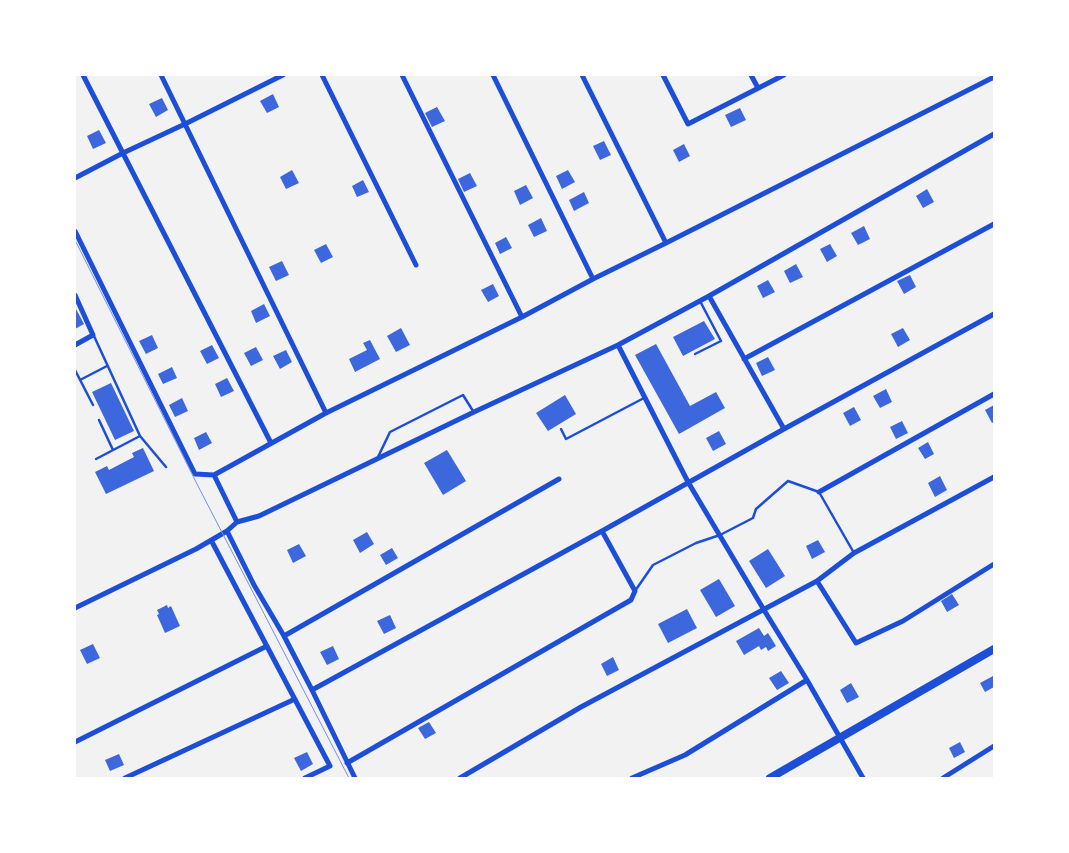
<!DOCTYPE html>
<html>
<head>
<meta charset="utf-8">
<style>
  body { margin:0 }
  #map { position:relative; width:1069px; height:853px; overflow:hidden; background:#f2f2f2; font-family:Mulish,sans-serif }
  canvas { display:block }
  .frame { position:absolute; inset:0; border:76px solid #fff; pointer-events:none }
</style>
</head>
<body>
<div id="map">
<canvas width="1069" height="853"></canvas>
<div class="frame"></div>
</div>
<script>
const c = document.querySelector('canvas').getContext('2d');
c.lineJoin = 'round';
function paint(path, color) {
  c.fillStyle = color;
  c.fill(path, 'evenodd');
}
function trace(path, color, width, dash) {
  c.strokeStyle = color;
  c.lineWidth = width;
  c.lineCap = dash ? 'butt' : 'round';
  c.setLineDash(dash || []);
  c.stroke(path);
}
paint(new Path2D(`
  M273 94 279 107 267 113 260 101Z
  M162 98 168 110 156 117 149 104Z
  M437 107 445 121 432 127 425 113Z
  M740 108 746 120 731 127 725 115Z
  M99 130 106 143 93 149 87 136Z
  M604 141 611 155 600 160 593 146Z
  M684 144 690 156 679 162 673 150Z
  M292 170 299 183 286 189 280 177Z
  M568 170 575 182 562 189 556 176Z
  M470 173 477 186 464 192 458 179Z
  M363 180 369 192 357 197 352 186Z
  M526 185 533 198 520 205 514 191Z
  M927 189 934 202 923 208 916 196Z
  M584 192 589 203 574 211 569 200Z
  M541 218 547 231 534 237 528 225Z
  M864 226 870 239 858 245 851 233Z
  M506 237 512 248 500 254 495 243Z
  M326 244 333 257 321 263 314 250Z
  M830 244 837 256 827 262 820 249Z
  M282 261 289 275 276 281 269 267Z
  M796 264 803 277 790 283 784 271Z
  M910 275 916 287 904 294 897 281Z
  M768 280 775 292 763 298 757 286Z
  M493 284 499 296 488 302 481 290Z
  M264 304 270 316 256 323 251 311Z
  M75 307 84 324 75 329Z
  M704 321 715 339 683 356 673 337Z
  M401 328 410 345 396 352 387 336Z
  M903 328 910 340 898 347 891 334Z
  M152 335 158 348 146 354 139 341Z
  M370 340 380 359 355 372 349 359 367 350 363 343Z
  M656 344 690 406 716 392 725 408 679 434 635 355Z
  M212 345 219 358 207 364 200 351Z
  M256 347 263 360 251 366 244 353Z
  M286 350 292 362 280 369 273 356Z
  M768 357 775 370 762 376 756 363Z
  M172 367 177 378 163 384 158 374Z
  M227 378 234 391 221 397 215 384Z
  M111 383 134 431 115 440 92 392Z
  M886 389 892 402 880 408 873 396Z
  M565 395 576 414 548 431 536 413Z
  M182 398 188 411 175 417 169 405Z
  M994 405V422L992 423 985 410Z
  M854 407 861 420 850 426 843 413Z
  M902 421 908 433 896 439 890 427Z
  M719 431 726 444 713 451 706 438Z
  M206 432 212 443 199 450 194 438Z
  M928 442 934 454 925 459 918 448Z
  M143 448 154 471 106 494 95 472 107 466 109 470 134 457 132 453Z
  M447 450 466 481 443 495 424 463Z
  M940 476 947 490 935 497 928 483Z
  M367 532 374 544 360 553 353 540Z
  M818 540 825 552 812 559 806 546Z
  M299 544 306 556 293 563 287 550Z
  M392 548 398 558 386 565 380 555Z
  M768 549 785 576 766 588 749 561Z
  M719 579 735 606 716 617 700 590Z
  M952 594 959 605 947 612 941 601Z
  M167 605 168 608 171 606 180 626 165 633 157 615 159 614 157 610Z
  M687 609 697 628 668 643 658 624Z
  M390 615 396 628 384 634 377 621Z
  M759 628 764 636 768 633 776 646 768 651 766 647 761 650 759 646 744 655 736 641Z
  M93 644 100 658 87 664 80 650Z
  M333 646 339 659 327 665 320 652Z
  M613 657 619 670 607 676 601 664Z
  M781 671 789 683 777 690 769 678Z
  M993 676 994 687 985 692 980 683Z
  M851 683 859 697 847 703 840 690Z
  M429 722 436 733 425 739 418 728Z
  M960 742 965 752 954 758 949 748Z
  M307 752 313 764 301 771 294 758Z
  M119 754 124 765 110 771 105 760Z`), '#3d67dc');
trace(new Path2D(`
  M94 336 140 436 166 467
  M695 354 721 341 700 301
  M75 370 93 405
  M80 380 107 366
  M99 420 113 450
  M561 429 566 439 644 398
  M378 457 390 432 463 395 473 411
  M96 459 140 436
  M635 591 653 565 696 543 720 535 753 518 756 509 788 481 819 492 854 553`), '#1d4ed8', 2.5);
trace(new Path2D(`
  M83 75 271 443
  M161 75 326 413
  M322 75 416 265
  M402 75 522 317
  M493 75 593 279
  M582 75 666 243
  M663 75 688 124 784 75
  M751 75 758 88
  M75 178 123 153 185 124 283 75
  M75 231 195 474 214 475 326 413 522 317 593 279 666 243 994 77
  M75 295 93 335 75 345
  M709 296 784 429
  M618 345 688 482 764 610 807 680 863 778
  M744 359 994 224
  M214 475 237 522
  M819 492 994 394
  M227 531 254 585 284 636 312 690 355 778
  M211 540 330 766 305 778
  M817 581 856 643 903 621 994 564
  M75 608 196 549 227 531 237 522 259 516 474 412 618 345 709 296 994 134
  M284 636 559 479
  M312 690 602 531 784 429 994 314
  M75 742 267 646
  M347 763 631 600 635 591 602 531
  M125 778 295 699
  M460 778 581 707 817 581 854 553 994 477
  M632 778 685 755 807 680
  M943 778 994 746`), '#1d4ed8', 5);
trace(new Path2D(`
  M770 778 994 649`), '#1d4ed8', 8);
trace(new Path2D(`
  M75 240 198 486 349 778`), '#7290e2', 1);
</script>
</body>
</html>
